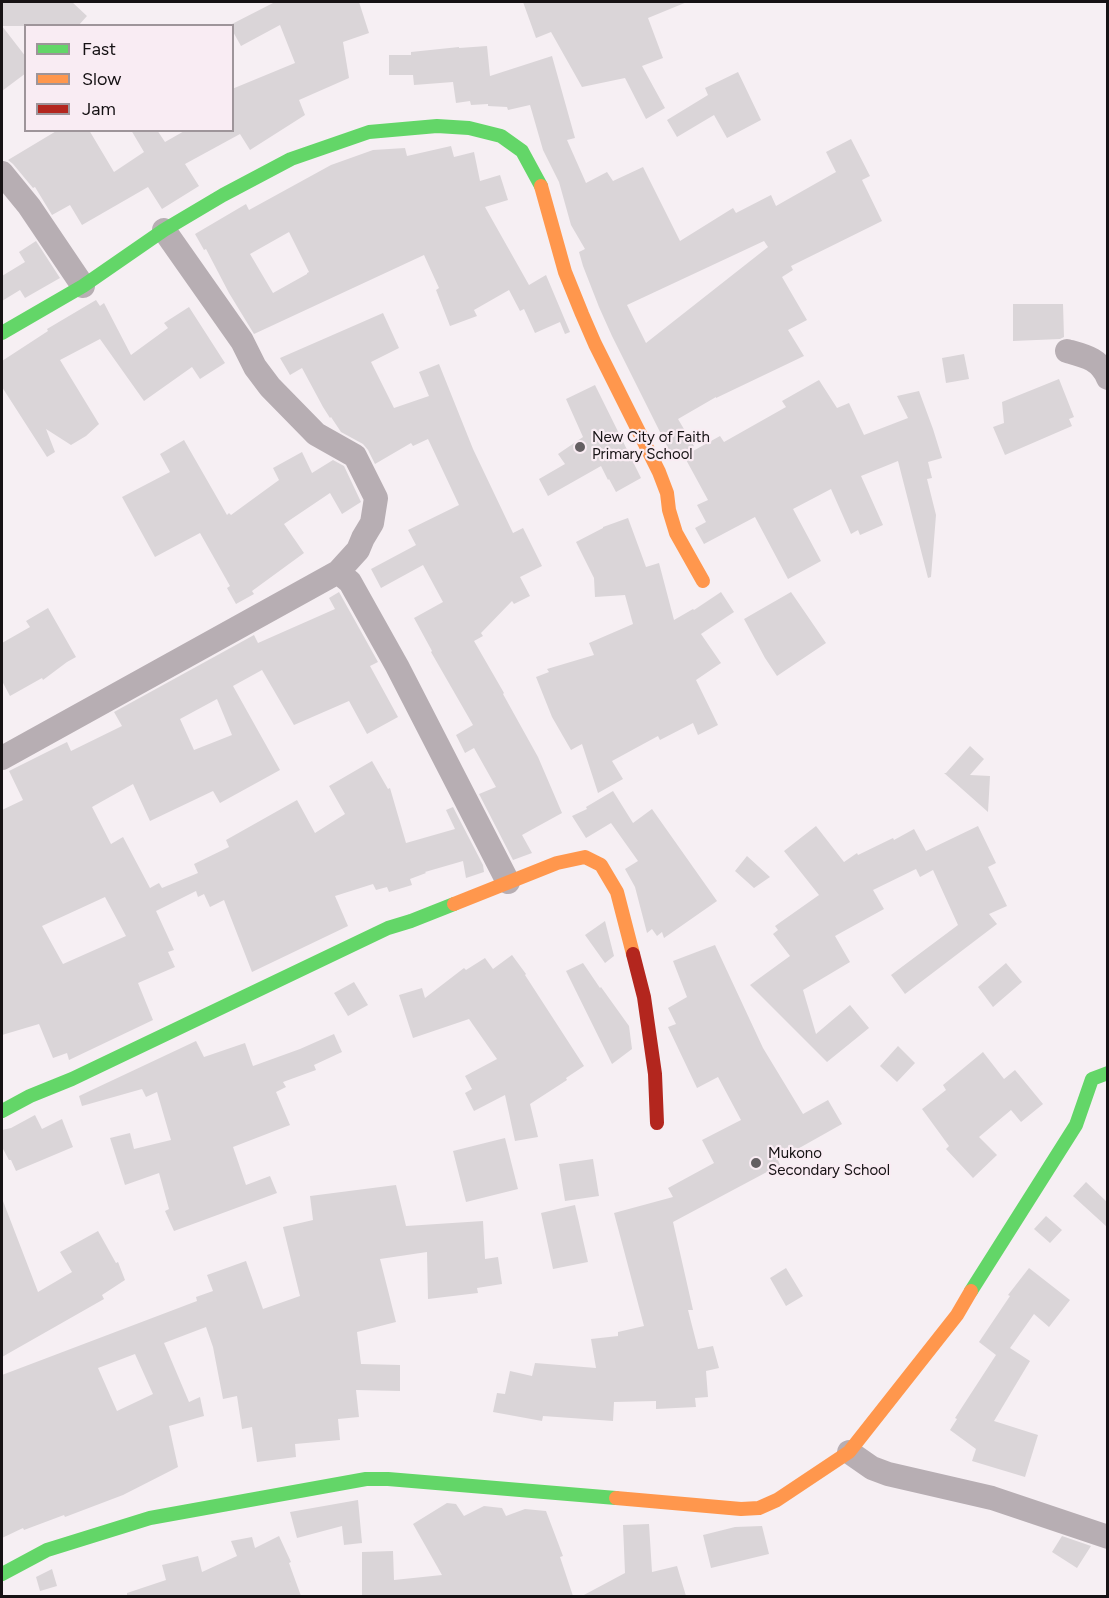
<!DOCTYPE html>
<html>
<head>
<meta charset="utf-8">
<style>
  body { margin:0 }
  #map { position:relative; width:1109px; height:1598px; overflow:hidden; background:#f6eff3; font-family:Figtree,sans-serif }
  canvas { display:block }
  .frame { position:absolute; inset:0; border:3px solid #161214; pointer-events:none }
  .legend { position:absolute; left:24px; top:24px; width:210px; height:108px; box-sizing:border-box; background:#f9ecf3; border:2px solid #9e959a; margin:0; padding:8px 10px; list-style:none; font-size:18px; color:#161214 }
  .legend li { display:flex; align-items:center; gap:12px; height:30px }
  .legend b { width:30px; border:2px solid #9e959a }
</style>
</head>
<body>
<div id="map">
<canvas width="1109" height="1598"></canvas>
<div class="frame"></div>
<ul class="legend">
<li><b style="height:8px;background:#63d668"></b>Fast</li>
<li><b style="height:8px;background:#ff974d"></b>Slow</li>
<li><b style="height:8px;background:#b3261e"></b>Jam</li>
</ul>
</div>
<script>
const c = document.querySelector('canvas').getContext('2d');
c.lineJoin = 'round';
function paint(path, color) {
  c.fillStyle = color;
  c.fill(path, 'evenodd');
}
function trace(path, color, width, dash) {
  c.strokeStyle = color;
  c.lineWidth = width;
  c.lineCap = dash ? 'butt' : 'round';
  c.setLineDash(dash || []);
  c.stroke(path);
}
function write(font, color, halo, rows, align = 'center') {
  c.font = font + ' Figtree,sans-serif';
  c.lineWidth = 4.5;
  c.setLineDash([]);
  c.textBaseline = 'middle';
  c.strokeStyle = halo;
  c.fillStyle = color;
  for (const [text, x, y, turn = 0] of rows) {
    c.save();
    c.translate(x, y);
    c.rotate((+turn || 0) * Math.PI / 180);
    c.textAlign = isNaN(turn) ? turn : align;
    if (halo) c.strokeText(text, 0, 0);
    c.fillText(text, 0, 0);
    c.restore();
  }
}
paint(new Path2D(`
  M2 2H72L87 16 78 26H2L26 57V73L2 91Z
  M275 2H359L369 33 343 42 349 78 299 100 305 115 250 150 240 134 185 164 199 186 162 209 148 187 82 225 70 205 52 215 35 187 33 188 13 164 8 160 58 130H89L114 172 144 152 131 130H157L165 142 186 130H232V89L295 63 280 25 241 46 232 30V26L230 25Z
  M523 2H687L648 18 663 58 642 66 665 108 646 119 625 78 582 87 551 32 536 38Z
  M487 46 490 76 552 56 575 138 567 140 586 183 607 172 613 181 643 167 680 241 733 208 736 213 771 195 776 206 836 172 826 152 851 139 870 176 862 180 882 221 791 266 793 270 782 277 807 320 788 330 804 356 716 398V397L678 419 694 446 673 458 612 336 599 307 583 266 579 252 585 249 571 225 559 182 543 150 530 105 508 110 507 107 488 106V104L471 105 470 101 456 103 453 82 414 85 413 75H389V55H411V52L459 47V48ZM764 241 768 247 646 343 627 305Z
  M738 72 761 120 727 138 714 115 677 137 667 120 708 95 705 88Z
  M451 146 454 157 474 152 480 181 500 175 508 200 485 207 529 285 546 275 570 332 565 334 560 322 535 333 524 309 520 311 509 290 474 310 477 316 450 326 436 290 439 288 424 255 254 334 229 293 206 249 204 250 195 234 246 204 249 210 331 165 373 150 405 148 407 156ZM289 232 309 272 307 273V274L273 293 250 254Z
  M36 241 60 278 25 298 20 290 2 301V276L25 262 19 252Z
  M96 300 100 306 104 303 131 355 168 328 164 323 189 307 225 363 200 379 192 367 144 401 100 339 60 360 99 424 86 436 71 445 46 429 55 452 47 457 2 387V361L48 331 47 329Z
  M1013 304H1063L1064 337 1060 339 1013 341Z
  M383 313 399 348 371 362 394 408 429 396 419 372 439 364 473 449 513 533 523 528 542 566 520 577 530 596 514 604 512 601 481 633 483 636 474 641 504 693 503 694 538 757 562 813 522 835 532 853 513 860 479 794 496 787 474 748 465 753 456 735 473 725 431 652 432 651 414 618 443 602 423 565 381 588 371 569 416 545 408 530 459 505 428 439 413 446 411 443 375 464 368 450 363 444 341 432 331 417 330 418 323 407 302 368 290 375 280 358Z
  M964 354 969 379 946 383 942 358Z
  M1059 379 1074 417 1069 419 1072 426 1005 455 993 427 1004 423 1002 402Z
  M819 380 837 408 849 403 864 435 908 418 897 396 919 391 933 429 942 458 928 462 932 478 927 479 936 515 931 577 928 578 898 461 861 476 883 525 860 535 858 530 851 534 831 489 793 509 821 561 788 579 755 517 704 544 695 528 706 522 697 505 708 500 684 456 720 436 724 442 786 407 782 401Z
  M595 385 641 478 616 492 609 479 608 480 601 466 548 496 539 479 565 464 558 454 583 437 566 399Z
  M184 440 227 515 229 513 231 515 279 480 273 468 302 452 312 473 333 460 344 466 361 502 342 514 330 493 284 524 304 553 252 591 254 594 236 604 227 588 230 586 200 533 155 557 122 497 170 472 160 454Z
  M628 518 646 567 659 563 674 620 693 609 694 610 721 592 734 612 701 634 721 663 696 680 718 725 698 735 693 723 660 740 658 736 612 761 623 779 598 793 582 744 571 750 552 717 536 677 549 672 547 669 594 655 589 643 633 624 625 595 595 597 594 578 576 542 603 528V527Z
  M339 592 378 662 370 666 398 717 367 734 349 701 294 725 262 670 233 686 280 770 220 803 213 791 150 821 133 784 92 807 111 844 123 837 150 888 159 883 162 888 198 873 194 864 229 847 226 840 297 800 315 833 345 814 329 786 372 761 388 789 390 788 406 843 455 829 446 810 453 807 483 865 484 872 466 878 463 861 425 872 426 873 410 879 412 885 389 892 387 887 376 890 373 884 335 896 348 926 252 972 224 900 210 907 204 894 198 897 196 891 156 911 174 950 168 952 175 967 138 983 153 1020 69 1060 67 1053 53 1058 39 1024 2 1035V810L23 800 9 771 67 742 71 751 122 726 114 712 254 635 258 643 335 609 329 598ZM217 699 232 735 194 750 180 719ZM105 897 126 936 63 964 42 926Z
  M791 592 826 643 777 676 765 658 744 619Z
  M48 608 76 657 67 662 43 680 42 678 10 696 2 681V643L30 627 26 621Z
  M970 746 984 759 970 775 990 776 988 812 944 773H946Z
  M613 791 633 823 652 809 717 901 664 938 662 932 657 936 652 929 647 933 635 887 625 869 638 861 611 823 586 838 572 816 587 809 586 807Z
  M816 826 844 862 857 853 858 855 893 838 894 840 914 829 926 851 978 826 996 863 988 867 1007 906 989 914 997 924 905 994 891 975 958 925 933 870 920 877 916 869 873 890 884 909 835 936 850 962 803 990 816 1034 850 1005 869 1028 827 1062 750 985 790 956 773 934 778 930 775 926 819 895 784 851Z
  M747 856 770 877 754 888 735 871Z
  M605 921 614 956 605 963 585 935Z
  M715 945 763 1048 803 1114 828 1100 842 1124 778 1160 780 1165 673 1222 693 1310H688L698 1349 713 1346 719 1368 706 1371 708 1397 695 1398 696 1407 656 1409V1401L614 1402 613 1421 543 1416 542 1421 493 1412 497 1393 505 1394 510 1371 532 1376 535 1363 596 1368 591 1339 618 1336V1332L644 1326 614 1213 673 1197 668 1188 714 1163 702 1140 741 1120 718 1077 697 1088 668 1027 676 1024 668 1008 687 997 673 961Z
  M512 955 526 974 525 975 584 1066 566 1078 567 1080 530 1104 538 1137 515 1141 505 1095 474 1111 465 1093 472 1089 465 1076 497 1059 469 1019 413 1038 399 995 422 988 425 998 464 968 466 970 485 958 493 969Z
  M583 963 600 988 601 987 629 1026 632 1049 612 1064 566 971Z
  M1006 963 1022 982 993 1007 978 987Z
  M354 982 368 1005 348 1016 334 993Z
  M334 1034 342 1052 314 1065 316 1070 283 1082 286 1087 276 1092 290 1125 233 1147 246 1185 270 1176 277 1193 174 1231 165 1211 169 1209 159 1173 125 1185 110 1138 130 1133 134 1149 171 1140 157 1092 146 1097 142 1089 82 1106 79 1096 196 1041 204 1057 245 1043 253 1066 300 1049Z
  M898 1046 915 1063 897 1082 880 1066Z
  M983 1052 1004 1079 1015 1070 1043 1104 1021 1122 1011 1110 979 1137 997 1155 973 1178 946 1149 949 1146 922 1109 946 1090 943 1085Z
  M35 1115 42 1129 62 1119 73 1147 16 1171 11 1160H9L2 1147V1130L11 1128Z
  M505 1138 518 1189 466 1202 453 1151Z
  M593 1159 599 1196 565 1201 559 1164Z
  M1086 1182 1107 1202V1227L1073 1196Z
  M396 1185 406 1226 483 1221 485 1259 498 1257 502 1284 477 1288 478 1293 428 1299 427 1252 380 1259 396 1322 357 1332 361 1364 400 1365V1391L356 1390 359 1417 338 1419 340 1440 295 1444 296 1457 257 1462 252 1427 242 1429 237 1396 223 1399 213 1347 206 1327 164 1343 189 1402 200 1397 204 1416 169 1426 178 1467 123 1495 65 1517 64 1515 24 1530 23 1528 2 1538V1375L197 1301 196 1297 213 1291 207 1275 246 1261 263 1309 300 1296 283 1227 313 1220 310 1196ZM135 1354 153 1394 117 1411 98 1368Z
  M3 1201 38 1292 72 1272 60 1252 98 1231 116 1263 118 1262 125 1280 102 1295 104 1299 2 1357V1202Z
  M575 1205 588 1262 553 1269 541 1213Z
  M1046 1216 1062 1230 1050 1243 1034 1229Z
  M786 1268 803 1296 786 1306 770 1278Z
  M1029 1268 1070 1300 1049 1327 1034 1314 1010 1348 1030 1361 994 1421 1038 1435 1025 1477 972 1461 976 1449 950 1430 957 1419 955 1418 996 1355 979 1342 1010 1296 1008 1295Z
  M358 1500 362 1543 344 1545 342 1526 297 1538 290 1512Z
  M447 1503 456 1504 464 1516 484 1506 502 1508 506 1516 525 1509 546 1511 563 1556 560 1557 573 1596H362V1552L393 1551 394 1580 442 1575 413 1524Z
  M649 1524 652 1572 677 1566 686 1596H582L625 1573 623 1525Z
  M762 1526 769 1554 711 1568 703 1535 735 1527Z
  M279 1536 291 1562 289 1563 301 1596H127V1593L166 1580 162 1565 198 1556 202 1572 237 1556 231 1541 252 1537 255 1548Z
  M1062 1536 1091 1546 1077 1568 1052 1552Z
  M52 1569 57 1586 40 1591 36 1577Z`), '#dad5d8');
trace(new Path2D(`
  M2 173 29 206 83 286
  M1067 351C1085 356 1100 359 1108 378
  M338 572 350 582 397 666 508 882
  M2 758 338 572 358 550 363 538 372 523 376 498 355 456 316 434 270 387 255 367 242 341 164 230
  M849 1452 872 1468 888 1474 992 1498 1108 1537`), '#b7aeb3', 24);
trace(new Path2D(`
  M2 333 83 286 164 230 223 195 291 159 369 132 437 126 469 128 501 136 522 151 541 186
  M2 1111 30 1096 72 1079 388 928 411 921 454 904
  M971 1291 1076 1125 1092 1079 1108 1073
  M2 1574 47 1550 150 1518 366 1479H388L616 1498`), '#63d668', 14);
trace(new Path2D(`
  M541 186 565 272 582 314 595 344 659 472 667 493 669 510 676 533 703 581
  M454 904 557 863 585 857 601 865 617 892 633 954
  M616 1498 741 1509 759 1508 777 1500 849 1452 957 1315 971 1291`), '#ff974d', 14);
trace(new Path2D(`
  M633 954 644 997 655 1074 657 1123`), '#b3261e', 14);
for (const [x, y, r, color] of [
  [580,447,6,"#645f62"],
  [756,1163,6,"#645f62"]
]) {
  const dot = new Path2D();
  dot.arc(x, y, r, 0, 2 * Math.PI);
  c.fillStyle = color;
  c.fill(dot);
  trace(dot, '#f9ecf3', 2);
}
write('15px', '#161214', '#f9ecf3', [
  ["New City of Faith",592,438],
  ["Primary School",592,455],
  ["Mukono",768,1154],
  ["Secondary School",768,1171]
], 'left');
</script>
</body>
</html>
